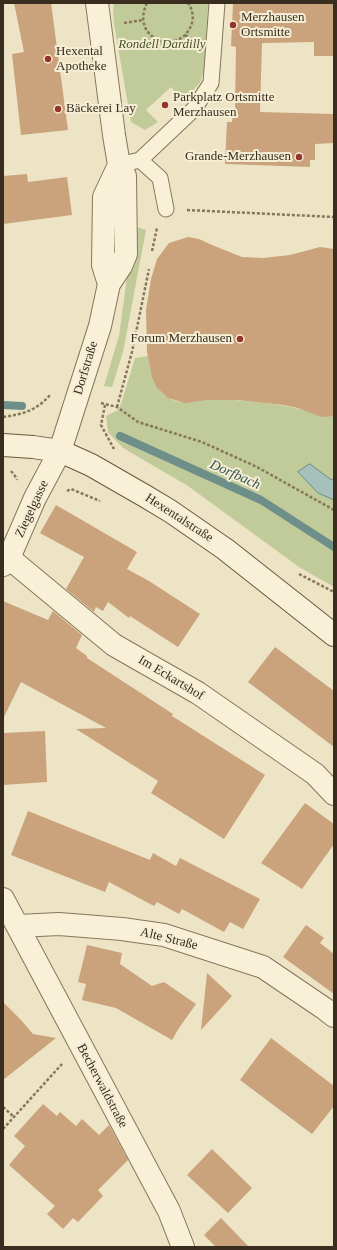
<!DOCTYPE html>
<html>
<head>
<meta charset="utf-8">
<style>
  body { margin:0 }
  #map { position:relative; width:337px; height:1250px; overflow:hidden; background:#ede4c5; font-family:Georgia,serif }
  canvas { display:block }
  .frame { position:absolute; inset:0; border:4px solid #382d1f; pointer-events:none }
</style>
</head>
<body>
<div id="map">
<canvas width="337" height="1250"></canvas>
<div class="frame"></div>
</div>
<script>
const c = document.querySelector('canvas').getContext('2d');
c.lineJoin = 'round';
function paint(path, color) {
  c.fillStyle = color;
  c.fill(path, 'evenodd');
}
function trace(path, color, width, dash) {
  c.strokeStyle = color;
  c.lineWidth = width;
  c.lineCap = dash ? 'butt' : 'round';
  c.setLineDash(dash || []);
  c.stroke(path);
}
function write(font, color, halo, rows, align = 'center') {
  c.font = font + ' Georgia,serif';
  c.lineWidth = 4;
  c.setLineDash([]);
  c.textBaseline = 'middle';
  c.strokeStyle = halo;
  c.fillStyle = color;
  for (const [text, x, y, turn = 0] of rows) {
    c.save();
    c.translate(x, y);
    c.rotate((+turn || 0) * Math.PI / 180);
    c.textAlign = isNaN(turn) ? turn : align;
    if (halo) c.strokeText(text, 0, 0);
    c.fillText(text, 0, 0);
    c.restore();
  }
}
paint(new Path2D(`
  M114 3H208L205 67 200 83 183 100 171 87 146 110 158 122 145 130 131 122 114 24 113 9Z
  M134 226 146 230 123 352 112 387 104 386 119 336Z
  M148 356C151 372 153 389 169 398 181 405 194 401 207 400 251 398 292 407 334 416V587L299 567 188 486 123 448 108 432 106 416 118 410 121 404 135 358Z`), '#c1cb99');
const water = new Path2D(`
  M310 464 330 479 334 480V500L318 493 298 472Z`);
paint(water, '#a6c0bb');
trace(water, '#6d8e89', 1);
trace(new Path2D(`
  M3 405 22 406
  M120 436 261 500 334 547`), '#6d8e89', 8);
paint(new Path2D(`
  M14 3H51L68 130 21 135 12 54 24 52Z
  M233 3H334V56H314V42L262 43 260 112 334 114V143L315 144V160H310V167L225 164 227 122H232L233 111H235L236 47 231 46Z
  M27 174 28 182 67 177 72 215 3 224V176Z
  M188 237 199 239 212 245 242 257 263 258 290 255 320 247 334 249V416L322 417 298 408 283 405 238 400H208L185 403 168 398 157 388 152 377 147 352 146 310 151 279 157 259 169 243Z
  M56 505 137 552 127 569 149 581 200 614 178 647 130 616 129 618 108 602 103 611 96 607 94 612 66 589 84 557 40 533Z
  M3 601 48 620 53 611 82 635 76 648 87 656V658L173 714 172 716 265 775 224 839 151 793 158 781 76 729 106 728 21 682 3 719Z
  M275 647 334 691V747L248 682Z
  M45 731 47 782 3 785V733Z
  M305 803 334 824V844L302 889 261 863Z
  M28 811 150 860 153 853 176 866 180 858 260 899 243 929 230 922 224 932 182 909 179 914 157 902 154 906 109 882 105 892 11 855Z
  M306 925 324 938 320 943 334 954V994L283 957Z
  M87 945 122 953 120 964 152 986 164 982 196 1004 179 1028 172 1040 116 1008 82 1000 86 984 78 982Z
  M207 973 232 996 201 1030Z
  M3 1002 21 1020 33 1034 56 1038 3 1080Z
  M271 1038 334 1086V1106L312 1134 240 1080Z
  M43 1104 57 1116 60 1112 76 1126 82 1119 99 1135 109 1125 128 1160 98 1190 103 1196 78 1222 73 1218 63 1229 47 1214 55 1206 9 1165 25 1146 14 1136Z
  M212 1149 252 1188 228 1213 187 1175Z
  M221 1218 249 1247H216L204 1235Z`), '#caa27c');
const service = new Path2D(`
  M140 160 160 178 166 209
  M119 165 140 160 194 109 211 83 217 3`);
const minor = new Path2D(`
  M109 284 103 265 104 197 119 165
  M9 558 114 645 198 693 315 774 334 794
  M3 565 9 558 35 498 60 451 100 326 109 284 121 266 126 254 125 176 119 165 114 135 97 3
  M3 899 169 1211 183 1247
  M18 926 59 924 122 929 164 935 263 967 325 1009 334 1016`);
const secondary = new Path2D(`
  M3 445 33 447 60 451 91 465 145 496 170 511 225 549 334 635`);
trace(service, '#87765b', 17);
trace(minor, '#87765b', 24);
trace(secondary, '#69573e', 24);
trace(new Path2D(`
  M147 3C129 40 181 58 192 23 194 16 192 9 188 3
  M124 23 143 20
  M185 35 193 41
  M187 210 334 217
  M152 251 157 228
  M101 403 117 407 138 422 202 442 257 467 334 510
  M105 405 101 425 114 449
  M117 407 132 352 149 269
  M3 417C23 414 36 411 50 395
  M11 471 15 476 17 480
  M67 491 71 489 100 501
  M299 574 334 592
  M3 1107 14 1117
  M3 1129 62 1064`), '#87765b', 2.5, [3, 2]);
trace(service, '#f8f1d8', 15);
trace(minor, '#f8f1d8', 22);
trace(secondary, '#f8f1d8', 22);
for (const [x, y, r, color] of [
  [233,25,4,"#95342d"],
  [48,59,4,"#95342d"],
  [165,105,4,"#95342d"],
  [58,109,4,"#95342d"],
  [299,157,4,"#95342d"],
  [240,339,4,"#95342d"]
]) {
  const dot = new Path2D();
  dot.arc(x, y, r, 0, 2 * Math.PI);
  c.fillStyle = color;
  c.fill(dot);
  trace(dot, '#f5eed4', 1.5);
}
write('13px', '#382d1f', '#f5eed4', [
  ["Merzhausen",241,18],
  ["Ortsmitte",241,33],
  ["Hexental",56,52],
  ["Apotheke",56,67],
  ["Parkplatz Ortsmitte",173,98],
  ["Merzhausen",173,113],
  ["Bäckerei Lay",66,109],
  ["Grande-Merzhausen",291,157,"right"],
  ["Forum Merzhausen",232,339,"right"]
], 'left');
write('italic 13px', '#455426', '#f5eed4', [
  ["Rondell Dardilly",162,45]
]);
write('13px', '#382d1f', '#f5eed4', [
  ["Dorfstraße",86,368,-73],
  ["Ziegelgasse",32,509,-65],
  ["Hexentalstraße",179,518,33],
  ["Im Eckartshof",171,678,31],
  ["Alte Straße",169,939,14],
  ["Becherwaldstraße",102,1086,62]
]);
write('italic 14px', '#2f5757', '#f5eed4', [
  ["Dorfbach",235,475,24]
]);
</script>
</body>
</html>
